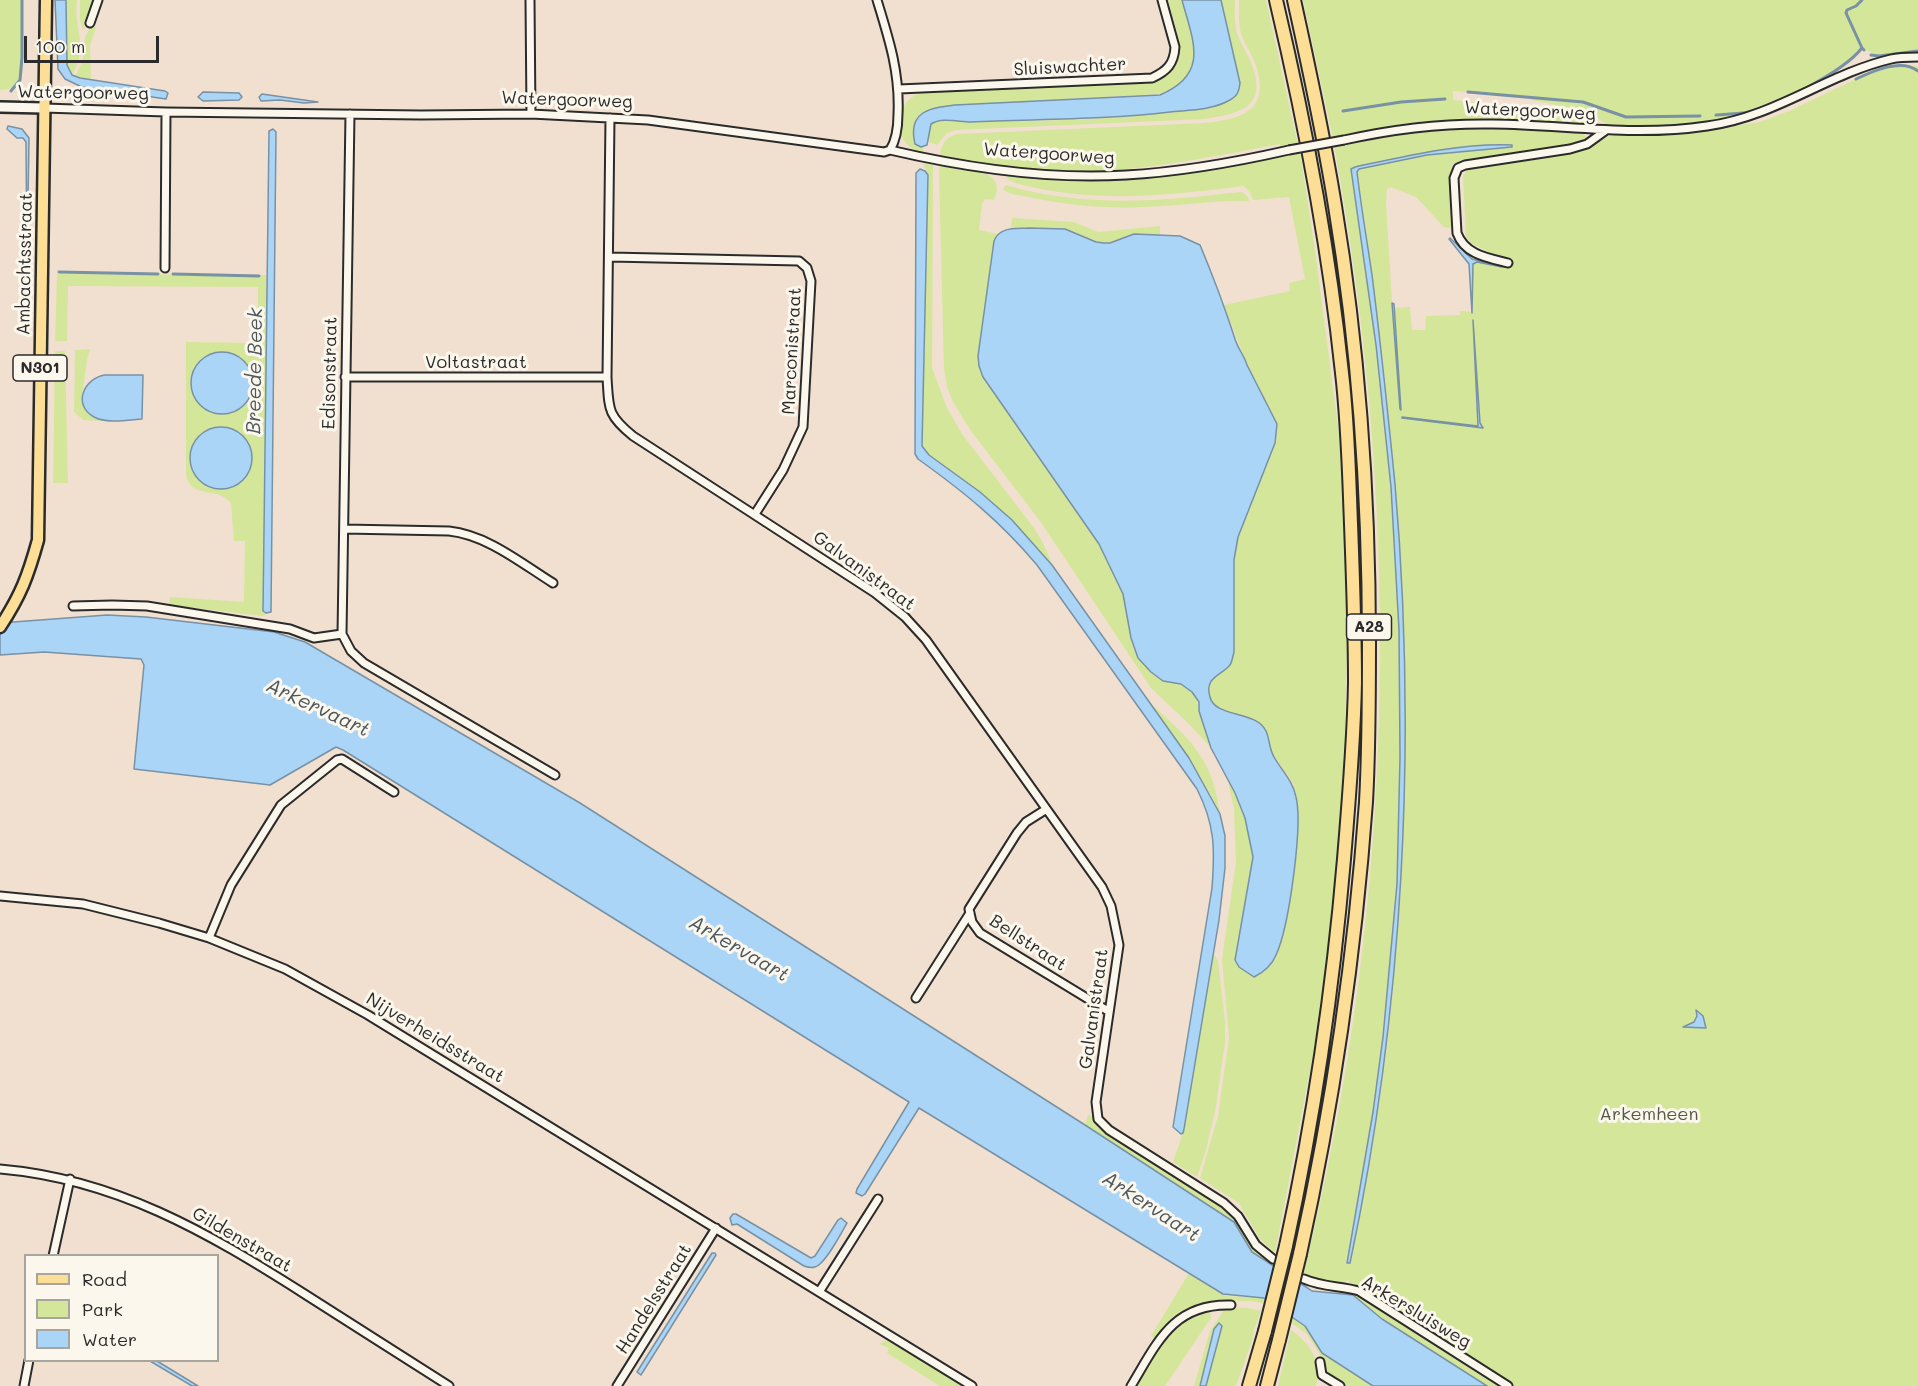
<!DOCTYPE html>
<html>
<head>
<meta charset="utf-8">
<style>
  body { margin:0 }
  #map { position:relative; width:1918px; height:1386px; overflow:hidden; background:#f1e0cf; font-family:Mali,sans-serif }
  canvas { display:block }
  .legend { position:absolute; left:24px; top:1254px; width:195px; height:108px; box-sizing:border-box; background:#fbf7ec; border:2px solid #a8a59f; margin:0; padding:8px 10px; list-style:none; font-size:18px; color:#2b2b2b }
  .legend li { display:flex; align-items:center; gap:12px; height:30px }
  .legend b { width:30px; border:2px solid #a8a59f }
  .scale { position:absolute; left:24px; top:36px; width:135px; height:27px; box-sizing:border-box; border:3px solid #2b2b2b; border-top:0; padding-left:8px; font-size:18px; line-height:21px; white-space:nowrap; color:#2b2b2b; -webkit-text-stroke:4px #fbf7ec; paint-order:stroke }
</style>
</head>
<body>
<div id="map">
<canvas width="1918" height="1386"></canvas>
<ul class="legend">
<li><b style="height:8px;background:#fcde96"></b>Road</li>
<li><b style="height:16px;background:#d4e69a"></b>Park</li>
<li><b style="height:16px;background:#abd5f6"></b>Water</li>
</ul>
<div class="scale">100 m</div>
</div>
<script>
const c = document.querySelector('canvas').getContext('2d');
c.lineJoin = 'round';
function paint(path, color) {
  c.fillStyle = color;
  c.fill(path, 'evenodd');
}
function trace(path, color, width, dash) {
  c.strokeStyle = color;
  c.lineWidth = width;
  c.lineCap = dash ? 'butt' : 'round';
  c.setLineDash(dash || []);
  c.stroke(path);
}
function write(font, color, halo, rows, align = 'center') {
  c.font = font + ' Mali,sans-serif';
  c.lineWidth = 6;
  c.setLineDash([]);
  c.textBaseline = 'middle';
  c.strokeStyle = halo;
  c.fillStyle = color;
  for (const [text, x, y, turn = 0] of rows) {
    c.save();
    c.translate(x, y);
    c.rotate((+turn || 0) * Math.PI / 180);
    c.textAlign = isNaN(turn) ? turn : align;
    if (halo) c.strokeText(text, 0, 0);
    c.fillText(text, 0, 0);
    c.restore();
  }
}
paint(new Path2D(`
  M0 0H22L23 69C21 83 15 90 0 90Z
  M66 0H77C73 31 90 44 72 75L67 65Z
  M80 0H93L83 31 80 20Z
  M1168 0H1182C1193 41 1210 74 1160 94L955 105C940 107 928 107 917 118L916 146 923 147V153C891 147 893 100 921 93L1147 82C1196 75 1177 33 1168 0Z
  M1221 0H1235C1235 11 1234 22 1237 33 1240 42 1245 50 1249 58 1270 105 1245 113 1204 119L956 130 947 133 937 145 929 142 928 130 931 124C939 119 978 121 990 121 1068 121 1149 119 1225 103L1240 83Z
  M1239 0H1266L1298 145 1280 148V144C1216 156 1153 169 1088 172 1039 175 990 167 942 157L940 154C942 143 946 137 957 134L1204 123C1245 119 1271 109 1255 63 1251 52 1244 44 1241 33 1238 22 1239 11 1239 0Z
  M1303 0H1918V51L1879 56 1862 48 1824 80 1808 88 1733 116 1696 124 1667 127 1612 128 1588 112 1532 100 1526 96 1453 91V100L1551 110 1582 116 1588 120V122L1577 124C1525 122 1472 118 1419 122 1390 124 1362 134 1333 138Z
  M92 24 96 28 90 45 91 80 75 77 83 60 85 37Z
  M1918 66V1386H1331L1333 1378 1326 1370 1320 1355 1307 1334 1262 1303 1252 1301H1217L1193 1307 1170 1320 1155 1338 1151 1336 1189 1273 1226 1296 1264 1298 1305 1326 1336 1362 1349 1286V1280L1339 1284 1303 1276C1396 908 1403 518 1334 145 1372 139 1410 130 1449 129 1494 126 1539 128 1583 134L1586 137V140L1582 143 1452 164C1451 180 1459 216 1450 228L1444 227 1416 197 1391 187 1387 189 1386 203 1392 303 1395 326 1394 308 1410 307 1412 330H1425L1426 316 1460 315V311L1473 312 1472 258 1482 259 1485 250 1471 243 1466 236 1463 177 1468 167 1580 151C1591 148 1599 140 1610 136L1672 135 1760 122 1789 111 1871 72 1887 67ZM1480 147H1511L1427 155 1359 169 1357 171C1414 531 1430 905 1350 1263H1346L1373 1112 1383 1037 1397 884 1400 757 1399 630 1391 487 1376 345 1358 205 1351 173 1355 167 1434 151Z
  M1300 152 1314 243 1340 442 1348 587 1344 790 1336 889 1318 1029 1275 1253 1260 1239 1239 1203 1200 1178 1218 1116 1229 1038 1222 959 1236 862 1234 809 1227 777 1245 818 1253 857 1235 954 1276 955 1282 938 1290 896 1297 799 1293 783 1273 755 1269 744 1253 719 1217 708 1210 698 1209 687 1215 676 1231 664 1234 652V560L1238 537 1275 443 1277 424 1247 365 1224 305 1290 291 1289 283 1305 279 1289 197 1253 200 1249 191 1243 186C1175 195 1108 202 1041 189 1029 186 1015 185 1006 178L1008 175 1068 179 1245 162Z
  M923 163 933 165 932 368 947 408 962 434 1034 528 1043 543 1055 570 992 502 929 455 922 446 928 175Z
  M940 164C959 167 1010 168 994 200L985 199 982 204 979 230 998 234 983 377 1099 544 1116 576 1127 608 1163 681C1168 682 1177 681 1182 684 1202 693 1203 731 1213 750L1189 724 1151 688 1040 521 971 431 953 402 947 387 944 369 939 171Z
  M1006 185C1062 202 1124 203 1182 198 1202 197 1222 193 1242 192L1248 197 1249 201C1213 200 1178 206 1143 207 1105 209 1066 205 1028 197 1020 195 1009 195 1003 189Z
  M1012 218 1074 222 1098 232 1160 226V235L1134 234 1110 243H1104L1096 242 1065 229H1011Z
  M57 274 267 275 263 611 266 613 264 616 169 605 170 597 244 602 245 541H234L231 503C216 485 193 501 186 475V342L258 343V287L68 286 67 341H55ZM247 365C254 378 254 390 246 402ZM249 445 252 456 208 486C200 481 195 476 192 467Z
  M90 349 87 360 82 397 94 418 104 421 83 420 74 412 75 350Z
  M55 351H65L68 483H53Z
  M1149 702C1190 739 1213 758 1220 814L1210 793Z
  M1213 953 1218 961 1225 1021V1043L1215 1112 1206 1150 1197 1177 1173 1162 1184 1129Z
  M1088 1115 1092 1116 1097 1123 1113 1136 1230 1212 1251 1244 1272 1263V1265L1252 1252 1177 1185 1085 1125Z
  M1226 1307 1248 1308 1261 1311 1254 1330 1253 1338 1236 1386H1206L1222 1327 1214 1329 1200 1386H1194L1210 1331Z
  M1210 1310 1211 1318 1165 1386H1137C1157 1353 1169 1320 1210 1310Z
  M1291 1330C1310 1343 1323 1363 1316 1386H1278Z
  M887 1340 963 1386H940L890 1355 887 1353 889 1348 879 1344Z`), '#d4e69a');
const water = new Path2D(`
  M55 0H66L67 65 72 75 80 78 165 91 168 93 166 99 82 87 65 79 58 69Z
  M1182 0H1221L1240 83C1239 92 1237 97 1228 101 1212 110 1188 110 1170 112 1104 120 1037 119 971 122 959 122 942 117 931 124L927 145 921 147 915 144C907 111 930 108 955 105L1160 95C1210 74 1193 41 1182 0Z
  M203 92 239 93 242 97 239 100 203 101 198 97Z
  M262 94 318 102 304 103 280 100 261 101 259 97Z
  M8 126 22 129 29 138 27 263 26 142 23 138H17L7 129Z
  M273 129 276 132 271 612 266 613 263 611 269 131Z
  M1512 145V147L1427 155 1359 169 1357 172C1361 206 1367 241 1372 275 1381 345 1388 414 1395 484 1417 741 1404 1010 1350 1263H1347L1373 1112 1383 1037 1397 884 1400 757 1399 630 1391 487 1376 345 1351 169 1355 167C1406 156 1459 143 1512 145Z
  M920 169 925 171 928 175 922 446 929 455 980 492 1012 520 1052 565 1189 758 1220 814 1225 836V868L1219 920 1184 1129 1183 1133 1181 1134 1173 1127 1212 888C1215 848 1215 825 1197 789L1037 565C1000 521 964 492 918 459L915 454 916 173Z
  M1029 228 1065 229 1096 242 1104 243H1110L1134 234 1180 236 1200 245C1213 276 1225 308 1235 339 1238 349 1244 355 1247 365L1277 424 1275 443 1238 537 1234 560V652C1233 656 1232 662 1230 665 1221 676 1204 677 1210 697 1215 718 1256 710 1266 731 1270 740 1269 749 1274 757 1282 771 1293 781 1296 797 1303 826 1289 927 1276 955 1272 965 1264 972 1254 977L1239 967 1235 960 1253 857 1245 818 1235 793 1211 748 1199 711V702L1192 692 1181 684 1163 681 1151 672 1138 658 1131 638 1123 594 1099 544 983 377 979 366 978 356 994 241C1000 226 1016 229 1029 228Z
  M1450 238 1472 259 1502 267 1477 262 1473 264 1472 313 1469 264 1449 239Z
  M1392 303 1394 304 1401 410 1400 409Z
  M1473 320 1480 423 1483 428 1402 418V417L1478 426Z
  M191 383a31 31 0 1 1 62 0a31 31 0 1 1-62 0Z
  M105 375H143L142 419C128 420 107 424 94 417 72 405 84 378 105 375Z
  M190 458a31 31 0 1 1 62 0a31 31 0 1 1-62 0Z
  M107 615 146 617 274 632 305 642 580 803 1085 1125 1234 1222 1252 1252 1303 1285 1312 1291 1353 1295 1382 1319 1487 1386H1373L1322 1353 1305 1326 1264 1298 1223 1294 919 1108 865 1194 862 1196 856 1193 857 1189 909 1102 343 750 336 747 270 785 134 769 144 665 141 659 44 652 0 655V623Z
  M1696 1010 1703 1016 1706 1028 1683 1027 1694 1022 1697 1016Z
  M733 1214H736L811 1258 815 1256 838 1220 841 1218 847 1223C841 1233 825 1265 815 1267 812 1268 807 1267 804 1266L737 1224 732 1225 730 1218Z
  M712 1253H715L716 1255 641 1375 637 1372Z
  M1219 1323 1222 1326 1206 1386H1200L1214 1329Z
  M150 1361H157L198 1386H192Z`);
paint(water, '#abd5f6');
trace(water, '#7891a5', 1.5);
trace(new Path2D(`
  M1862 48 1846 13 1847 10 1856 6 1862 0
  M1871 55 1879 56 1918 51
  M1856 79C1873 71 1901 58 1918 71
  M11 91 20 80 22 57V0
  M1468 92 1583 102 1626 117 1700 116
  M1343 111 1401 102 1445 99
  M1716 115C1727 114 1738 114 1749 112 1780 103 1842 73 1862 48L1864 50
  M59 272 158 274
  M173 274 259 276`), '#7891a5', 3);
trace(new Path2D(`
  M1273 1259 1304 1279`), '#c9bcae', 7, [7, 3.5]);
const minor = new Path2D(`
  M530 0 531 114
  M877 0C889 39 900 73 898 114 898 126 897 139 890 150
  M90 23 98 0
  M899 89 1152 78C1167 71 1174 64 1175 47L1162 0
  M44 108 166 112 421 115 531 114 648 120 884 152 890 150C967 168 1047 180 1126 175 1181 172 1236 162 1289 150
  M350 114 342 634 351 651 364 663 555 775
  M610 118 607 377C609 409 607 415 633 436L875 593 905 617 926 640 1102 887 1111 906 1119 945 1096 1102 1098 1119 1109 1130 1224 1203 1238 1216 1256 1245 1273 1259
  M1344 140C1393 129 1443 123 1493 124 1566 125 1634 137 1707 126 1775 117 1827 74 1891 59 1899 57 1909 57 1918 57
  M610 257 799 261 807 268 811 281 803 427 783 470 755 514
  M1508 263C1488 258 1465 255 1457 233L1454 178 1458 168 1465 165 1570 149 1587 144 1605 131
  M165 268 166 112
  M345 377H607
  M344 529 449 531C487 535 521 563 553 583
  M73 606 112 605 147 606 290 629 314 638 342 634
  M1045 810 1026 822 1017 833 969 909 972 922 980 933 1108 1011
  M0 896 83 904 159 923 209 938 285 969 368 1015 972 1386
  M209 938 231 885 281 805 337 760 342 759 394 792
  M916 998 970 913
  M0 1169C116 1179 207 1232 303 1293 352 1324 400 1355 449 1386
  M53 1256 70 1179
  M1304 1279C1322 1287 1341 1286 1359 1291L1508 1386
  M819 1292 878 1199
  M1320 1362 1322 1375 1340 1386
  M24 1386 29 1360
  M617 1386 716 1228
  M1131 1386C1157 1343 1173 1303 1231 1305`);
const tertiary = new Path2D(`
  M0 107 44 108`);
const primary = new Path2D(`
  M0 627C21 595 28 576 38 540L46 0`);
const motorway = new Path2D(`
  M1276 0C1305 123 1329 248 1342 373 1348 423 1349 474 1351 524 1353 577 1355 630 1355 682 1354 741 1349 800 1344 859 1333 989 1314 1118 1286 1246
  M1294 0C1309 68 1324 137 1335 206 1359 350 1369 497 1369 643 1369 696 1369 749 1366 802 1355 954 1333 1105 1300 1254
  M1249 1386 1265 1331
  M1267 1386 1279 1340`);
trace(minor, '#2b2b2b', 11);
trace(tertiary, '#2b2b2b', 14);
trace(primary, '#2b2b2b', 15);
trace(motorway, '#2b2b2b', 16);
trace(minor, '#fbf7ec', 7);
trace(tertiary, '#fbf7ec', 9);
trace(primary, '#fcde96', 10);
trace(motorway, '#fcde96', 12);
const minorBridge = new Path2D(`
  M1289 150 1344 140`);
const motorwayBridge = new Path2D(`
  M1265 1331 1286 1246
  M1279 1340 1300 1254`);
trace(minorBridge, '#2b2b2b', 11, []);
trace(motorwayBridge, '#2b2b2b', 16, []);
trace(minorBridge, '#fbf7ec', 7);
trace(motorwayBridge, '#fcde96', 12);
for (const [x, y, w] of [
  [40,368,54],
  [1369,627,45]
]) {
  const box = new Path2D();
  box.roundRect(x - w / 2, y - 13, w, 26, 4.5);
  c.fillStyle = '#fbf7ec';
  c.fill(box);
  trace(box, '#2b2b2b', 1.5);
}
write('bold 16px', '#2b2b2b', null, [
  ["N301",40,368],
  ["A28",1369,627]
]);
write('18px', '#2b2b2b', '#fbf7ec', [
  ["Sluiswachter",1070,67,-3],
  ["Watergoorweg",83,93,1],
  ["Watergoorweg",567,100,2],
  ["Watergoorweg",1530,111,3],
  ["Watergoorweg",1049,154,4],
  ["Ambachtsstraat",25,264,-89],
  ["Marconistraat",792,351,-87],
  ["Voltastraat",476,362],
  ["Edisonstraat",330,373,-89],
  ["Galvanistraat",864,571,36],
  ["Bellstraat",1028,943,33],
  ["Galvanistraat",1094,1009,-82],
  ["Nijverheidsstraat",435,1038,31],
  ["Gildenstraat",242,1240,30],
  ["Handelsstraat",654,1299,-58],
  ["Arkersluisweg",1416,1312,31]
]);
write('18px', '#555a47', '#fbf7ec', [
  ["Arkemheen",1649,1114]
]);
write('italic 20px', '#4b565e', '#fbf7ec', [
  ["Breede Beek",255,371,-89],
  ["Arkervaart",318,708,25],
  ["Arkervaart",739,949,30],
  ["Arkervaart",1151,1207,33]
]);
</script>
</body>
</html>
